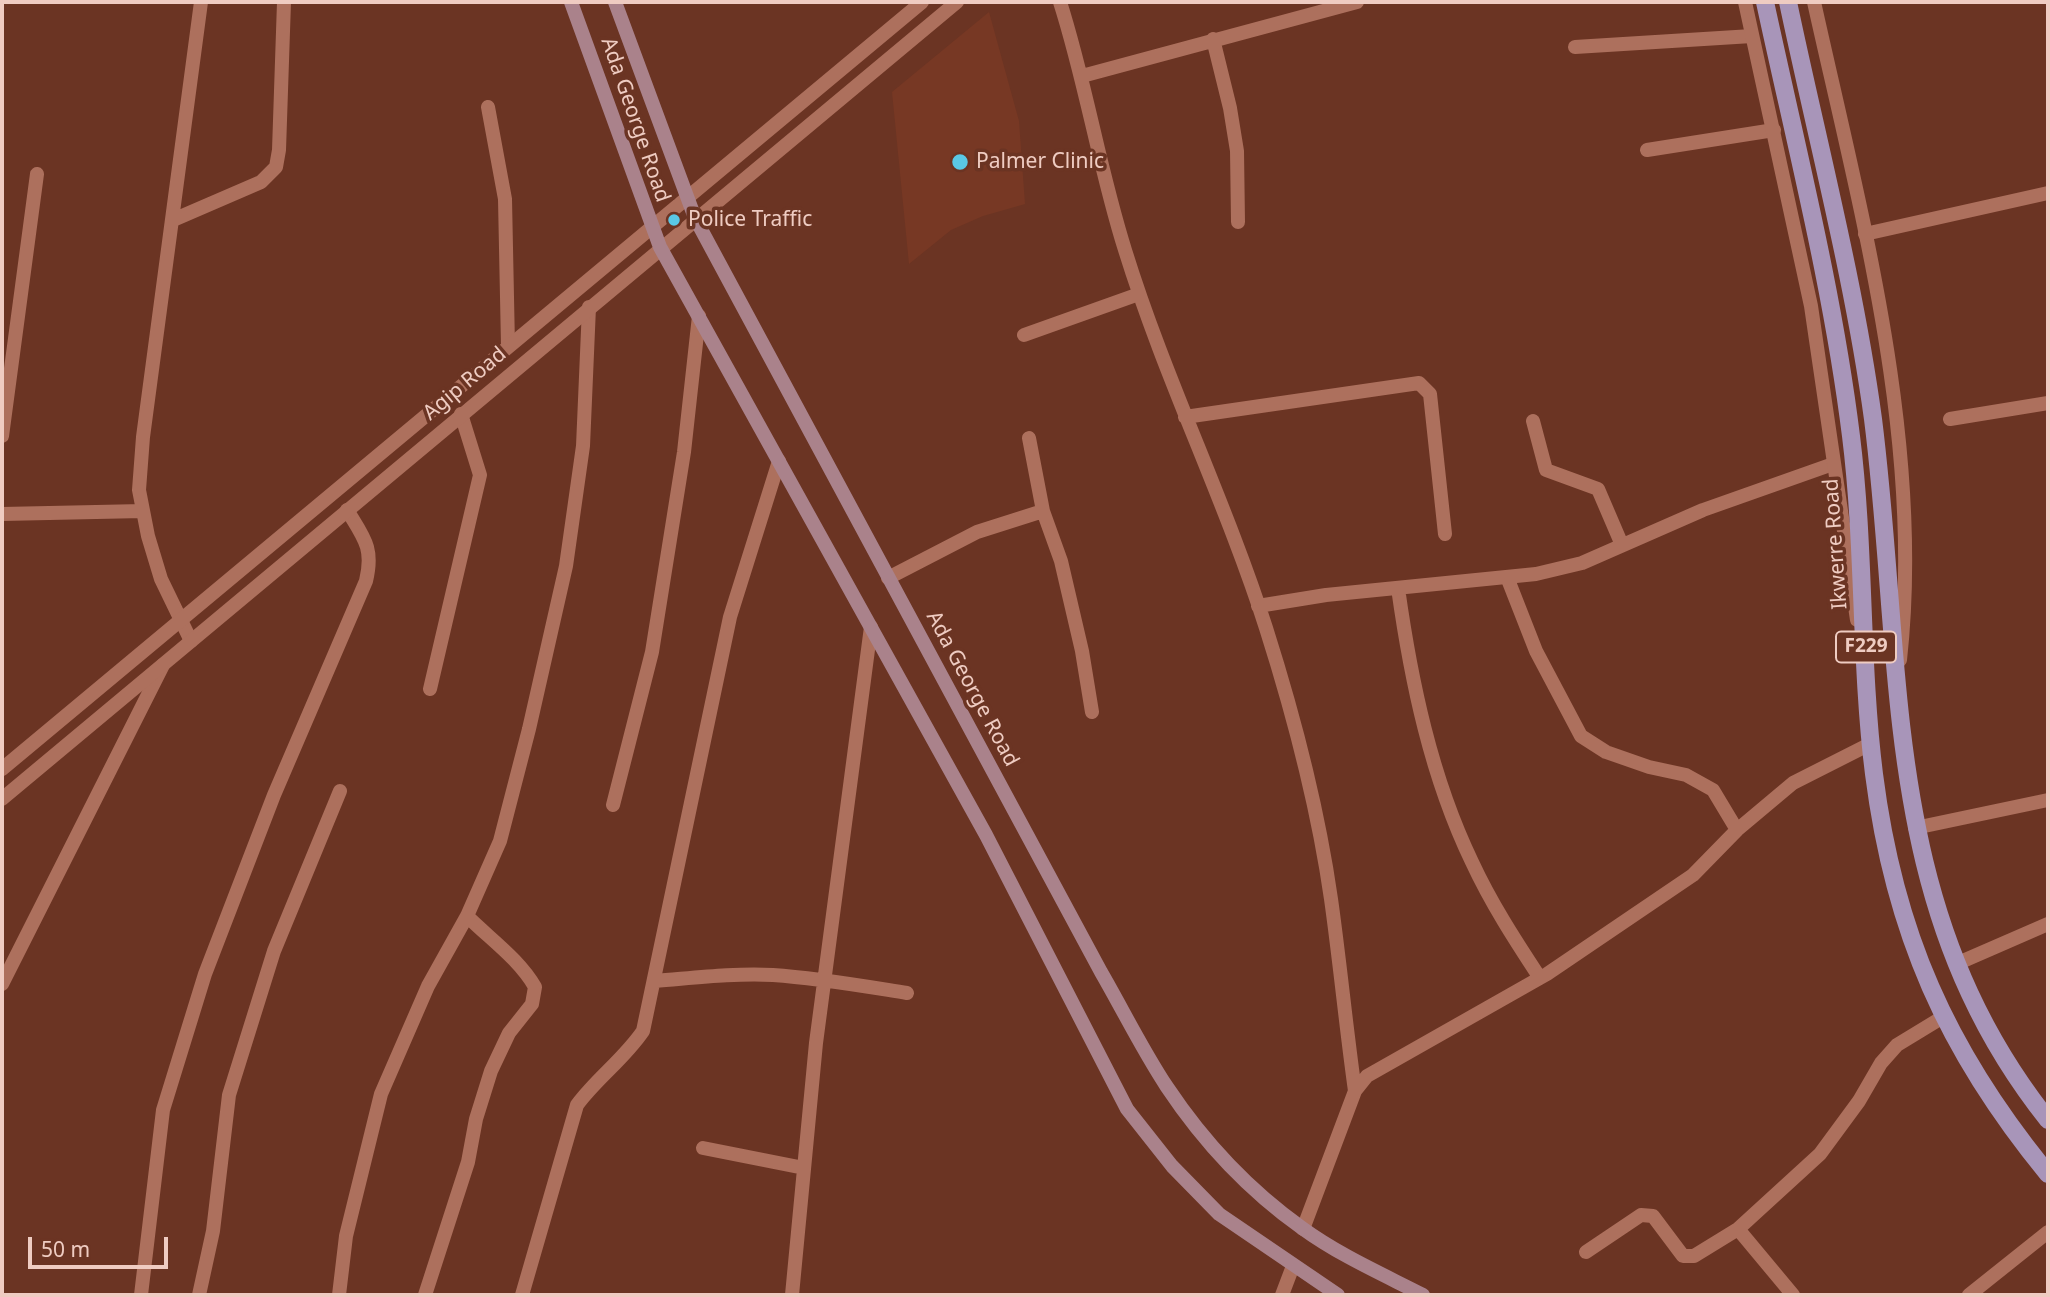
<!DOCTYPE html>
<html>
<head>
<meta charset="utf-8">
<style>
  body { margin:0 }
  #map { position:relative; width:2050px; height:1297px; overflow:hidden; background:#6b3423; font-family:"Noto Sans",sans-serif }
  canvas { display:block }
  .frame { position:absolute; inset:0; border:4px solid #efccc2; pointer-events:none }
  .scale { position:absolute; left:28px; top:1237px; width:140px; height:32px; box-sizing:border-box; border:4px solid #efccc2; border-top:0; padding-left:9px; font-size:21px; line-height:24px; white-space:nowrap; color:#efccc2; -webkit-text-stroke:5px #6b3423; paint-order:stroke }
</style>
</head>
<body>
<div id="map">
<canvas width="2050" height="1297"></canvas>
<div class="frame"></div>
<div class="scale">50 m</div>
</div>
<script>
const c = document.querySelector('canvas').getContext('2d');
c.lineJoin = 'round';
function paint(path, color) {
  c.fillStyle = color;
  c.fill(path, 'evenodd');
}
function trace(path, color, width, dash) {
  c.strokeStyle = color;
  c.lineWidth = width;
  c.lineCap = dash ? 'butt' : 'round';
  c.setLineDash(dash || []);
  c.stroke(path);
}
function write(font, color, halo, rows, align = 'center') {
  c.font = font + ' "Noto Sans",sans-serif';
  c.lineWidth = 7;
  c.setLineDash([]);
  c.textBaseline = 'middle';
  c.strokeStyle = halo;
  c.fillStyle = color;
  for (const [text, x, y, turn = 0] of rows) {
    c.save();
    c.translate(x, y);
    c.rotate((+turn || 0) * Math.PI / 180);
    c.textAlign = isNaN(turn) ? turn : align;
    if (halo) c.strokeText(text, 0, 0);
    c.fillText(text, 0, 0);
    c.restore();
  }
}
paint(new Path2D(`
  M989 12 1019 121 1025 204 983 216 951 230 909 264 892 92Z`), '#773824');
trace(new Path2D(`
  M1060 2C1086 83 1099 168 1125 250 1165 379 1225 500 1266 628 1294 716 1318 808 1331 899 1340 963 1346 1027 1355 1091
  M1213 39 1230 108 1237 151 1238 222
  M1575 47 1752 36
  M1082 76 1357 2
  M488 107 505 199 508 346
  M1647 150 1774 130
  M173 220 261 182 276 167 279 150 284 2
  M1865 234 2048 193
  M1024 335 1139 294
  M1185 417 1419 383 1430 394 1445 534
  M1950 419 2048 403
  M1533 421 1546 470 1598 489 1622 545
  M2 436 37 174
  M1029 438 1043 511 1061 561 1082 651 1092 712
  M2 514 143 511
  M1507 577 1536 651 1581 736 1606 752 1649 767 1686 775 1713 790 1737 830
  M888 578 977 532 1043 511
  M1398 588C1411 681 1431 777 1472 862 1491 903 1515 940 1540 978
  M1258 606 1326 595 1536 574 1582 563 1703 510 1833 464
  M191 641 161 579 148 536 139 490 143 437 201 2
  M430 689 480 475 461 414
  M613 805 652 652 684 452 699 316
  M1915 828 2048 800
  M1956 964 2048 924
  M655 981C694 978 733 973 773 975 818 978 863 986 907 993
  M2 984 163 665
  M703 1148 804 1168
  M1303 1229 1355 1091 1367 1076 1547 974 1693 875 1737 830 1793 783 1872 743
  M1738 1229 1793 1295
  M1586 1252 1641 1215 1653 1216 1683 1256H1694L1738 1229 1820 1154 1859 1101 1881 1063 1897 1045 1943 1017
  M141 1295 163 1110 205 974 274 795 366 581C374 548 364 538 347 510
  M199 1295 213 1231 229 1095 274 951 340 791
  M339 1295 346 1236 381 1094 428 986 467 916 500 841 529 729 566 566 583 446 589 307
  M425 1295 468 1162 476 1119 491 1071 509 1033 532 1004 535 987C519 959 490 939 467 916
  M522 1295 577 1105C597 1078 624 1059 643 1031L730 617 779 461
  M792 1295 816 1043 871 627
  M1282 1295 1293 1266
  M1969 1295 2048 1232`), '#ad705d', 14);
trace(new Path2D(`
  M1745 2 1811 306 1857 620
  M1814 2C1861 214 1924 442 1900 660
  M2 769 922 2
  M2 799 957 2`), '#ad705d', 14);
trace(new Path2D(`
  M571 2 660 247 986 835 1127 1109 1172 1166 1219 1214 1338 1295
  M615 2 695 218 1101 972C1123 1010 1143 1051 1167 1087 1203 1141 1250 1191 1302 1228 1339 1255 1382 1274 1423 1295`), '#aa828b', 14);
trace(new Path2D(`
  M1765 2C1796 146 1833 290 1851 436 1865 548 1860 662 1874 774 1894 932 1947 1051 2048 1174
  M1788 2C1817 140 1854 279 1873 419 1905 671 1879 907 2048 1120`), '#a895b9', 18);
for (const [x, y, r, color] of [
  [960,162,9,"#5ac8e5"],
  [674,220,7,"#5ac8e5"]
]) {
  const dot = new Path2D();
  dot.arc(x, y, r, 0, 2 * Math.PI);
  c.fillStyle = color;
  c.fill(dot);
  trace(dot, '#6b3423', 2.5);
}
for (const [x, y, w] of [
  [1866,647,60]
]) {
  const box = new Path2D();
  box.roundRect(x - w / 2, y - 15.5, w, 31, 5);
  c.fillStyle = '#6b3423';
  c.fill(box);
  trace(box, '#efccc2', 2);
}
write('bold 19px', '#efccc2', null, [
  ["F229",1866,647]
]);
write('21px', '#efccc2', '#6b3423', [
  ["Ada George Road",635,120,71],
  ["Agip Road",465,384,-40],
  ["Ikwerre Road",1836,544,-94],
  ["Ada George Road",972,689,62]
]);
write('21px', '#efccc2', '#6b3423', [
  ["Palmer Clinic",976,162],
  ["Police Traffic",688,220]
], 'left');
</script>
</body>
</html>
